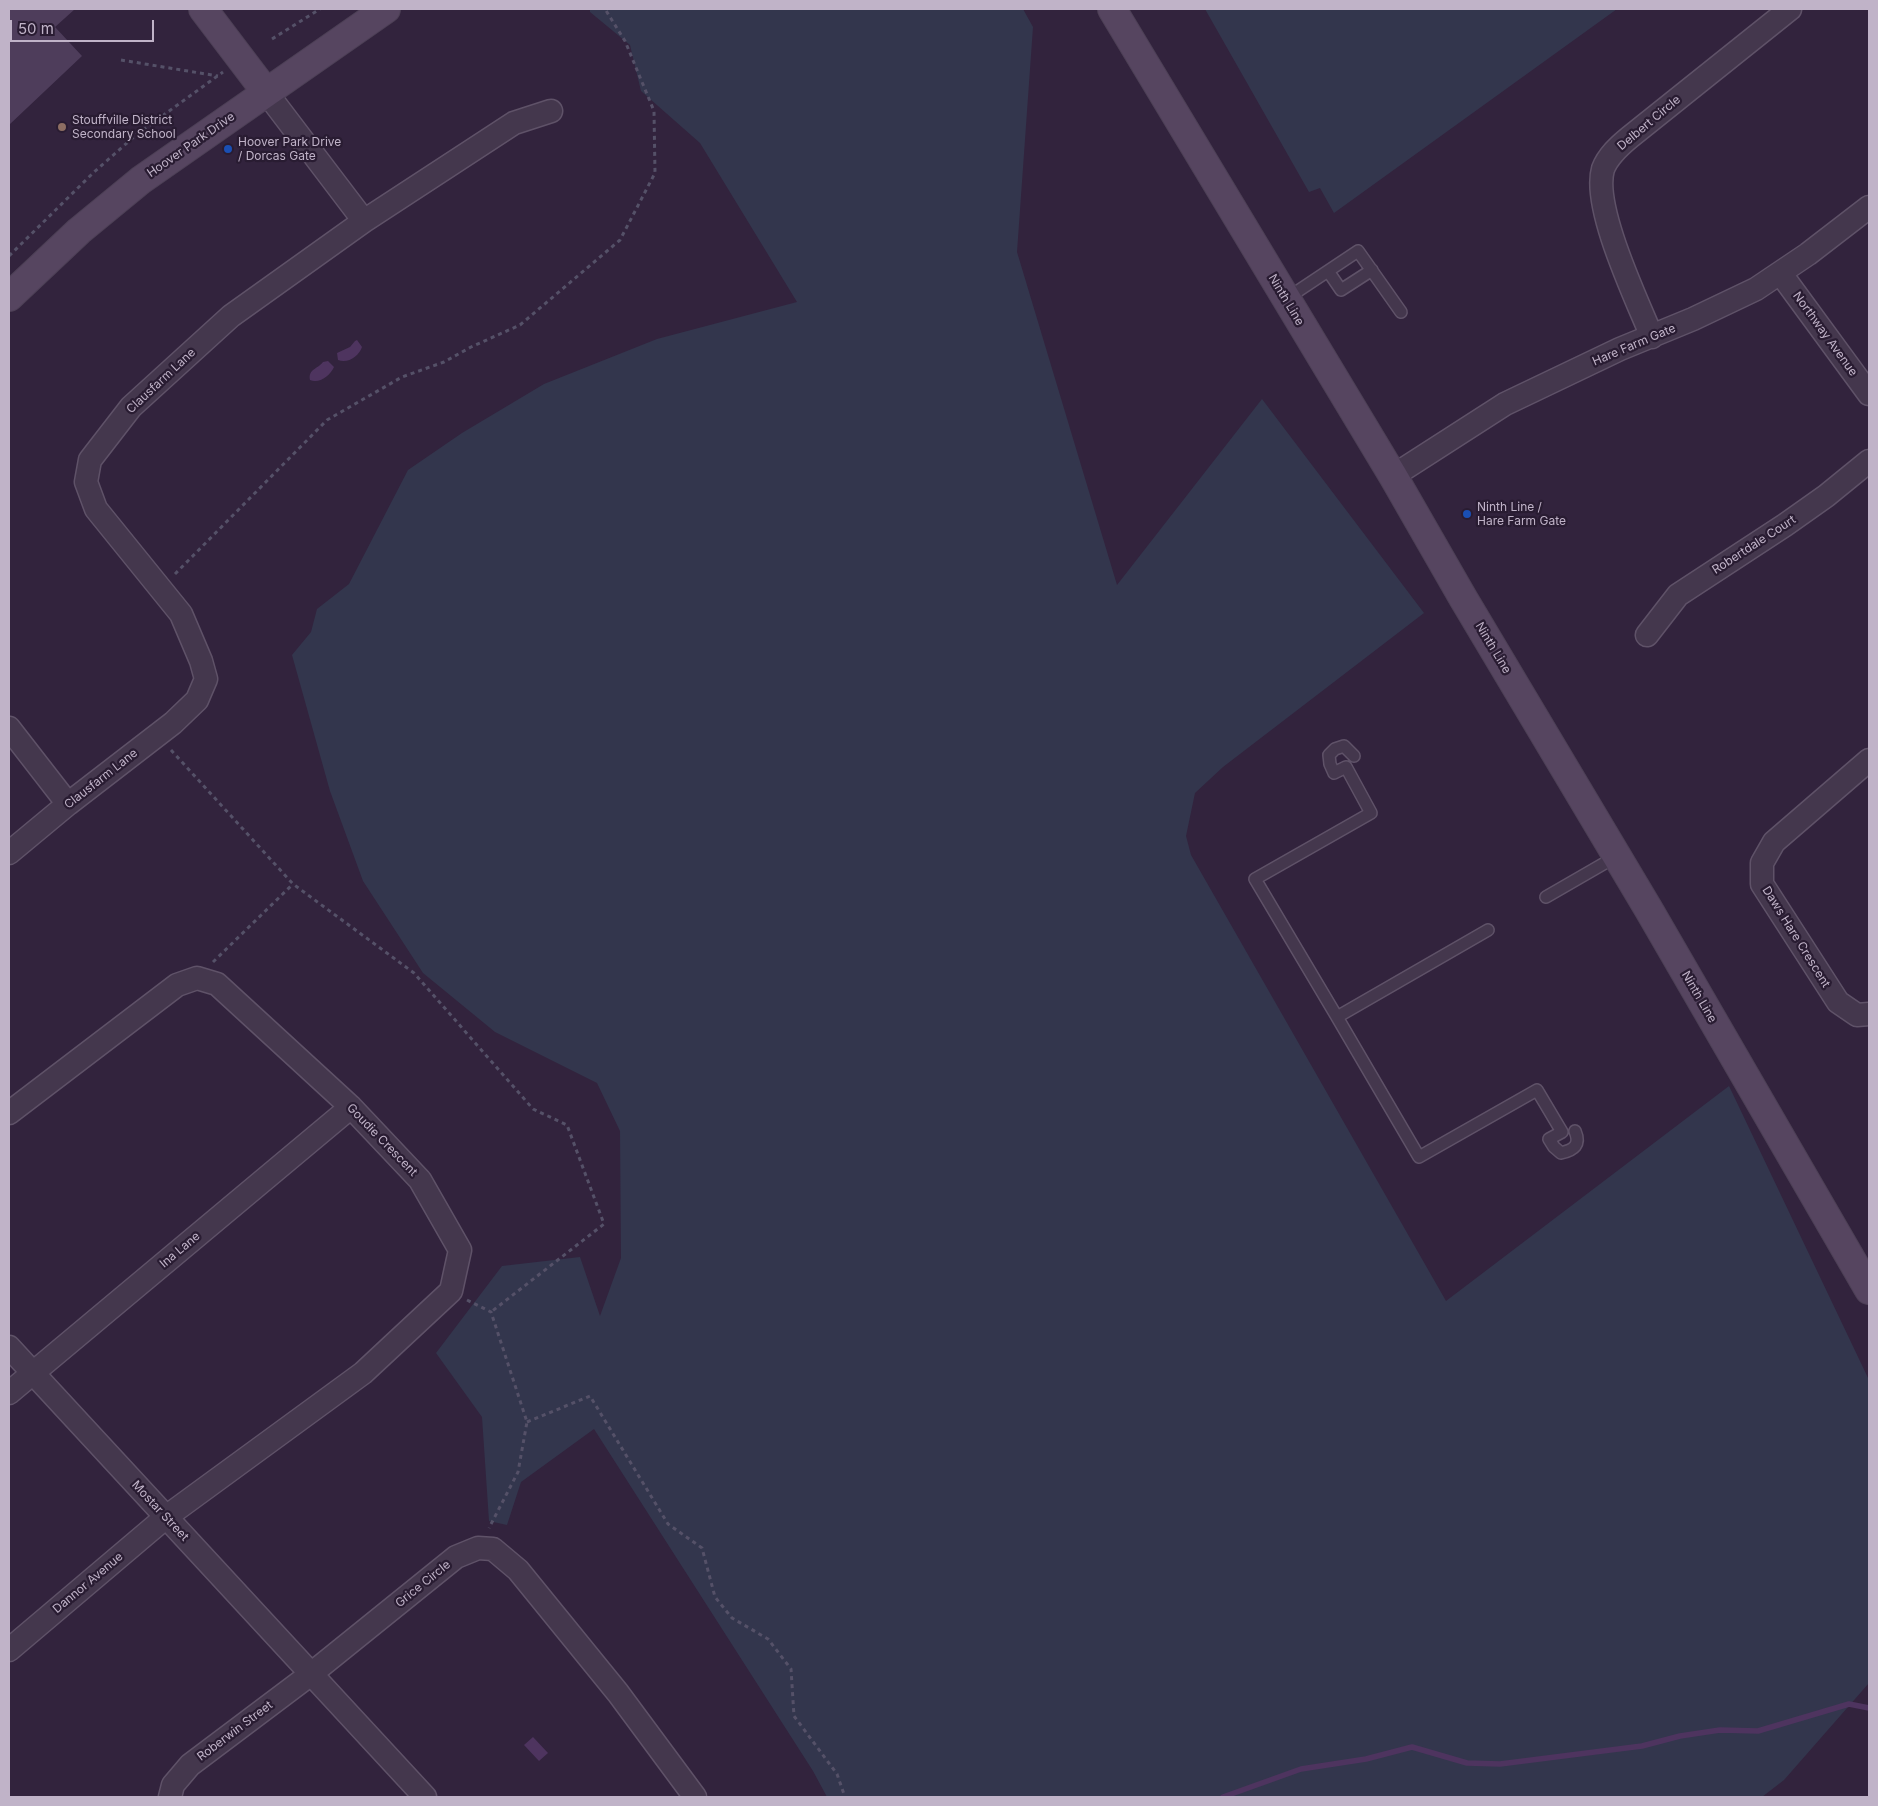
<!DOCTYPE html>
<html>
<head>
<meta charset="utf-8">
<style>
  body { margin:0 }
  #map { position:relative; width:1878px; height:1806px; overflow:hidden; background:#32233d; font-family:Inter,sans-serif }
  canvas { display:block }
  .frame { position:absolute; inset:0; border:10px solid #c0b3c8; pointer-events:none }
  .scale { position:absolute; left:10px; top:20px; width:144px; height:22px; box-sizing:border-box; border:2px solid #c0b3c8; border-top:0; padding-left:6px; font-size:15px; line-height:18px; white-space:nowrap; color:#c0b3c8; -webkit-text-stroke:4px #291c32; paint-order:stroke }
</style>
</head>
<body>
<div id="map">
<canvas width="1878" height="1806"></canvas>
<div class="frame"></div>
<div class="scale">50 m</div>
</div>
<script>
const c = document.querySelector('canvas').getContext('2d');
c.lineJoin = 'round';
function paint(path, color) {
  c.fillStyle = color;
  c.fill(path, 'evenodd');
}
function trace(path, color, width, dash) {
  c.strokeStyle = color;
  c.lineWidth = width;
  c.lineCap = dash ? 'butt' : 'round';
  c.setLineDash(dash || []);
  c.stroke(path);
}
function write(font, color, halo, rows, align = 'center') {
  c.font = font + ' Inter,sans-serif';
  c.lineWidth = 4.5;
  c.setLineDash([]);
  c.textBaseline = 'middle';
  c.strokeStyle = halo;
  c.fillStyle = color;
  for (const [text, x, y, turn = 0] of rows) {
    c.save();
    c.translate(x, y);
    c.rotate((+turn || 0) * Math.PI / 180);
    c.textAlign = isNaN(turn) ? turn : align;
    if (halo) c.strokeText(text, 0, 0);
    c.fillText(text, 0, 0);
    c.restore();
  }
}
paint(new Path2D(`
  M590 9H1023L1033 27 1017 252 1117 585 1262 399 1424 613 1223 767 1195 793 1186 836 1191 855 1446 1301 1729 1086 1869 1380V1683L1784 1780 1762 1797H827L813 1771 594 1429 521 1482 507 1525 489 1521 482 1417 436 1353 502 1266 580 1257 600 1316 621 1258 620 1131 597 1083 495 1032 423 973 363 881 330 791 292 655 311 632 317 609 349 584 408 470 462 433 544 384 657 339 797 302 700 143 641 91 630 45 590 12Z
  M1205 9H1617L1334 213 1320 188 1309 192Z`), '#33364d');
paint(new Path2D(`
  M357 340 362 347C359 356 348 364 338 360L337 353 350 347 355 341Z
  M328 361 334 367C330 376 319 384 310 380 308 369 318 369 323 362Z
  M533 1737 548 1753 539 1761 524 1745Z`), '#4e345f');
trace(new Path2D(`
  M1223 1797 1301 1769 1366 1759 1412 1747 1467 1763 1500 1764 1642 1746 1680 1736 1720 1730 1758 1731 1849 1704 1869 1708`), '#4e345f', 5.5);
paint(new Path2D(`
  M9 9H75L55 27 82 56 9 125Z`), '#4e3d5b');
const lane = new Path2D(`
  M1328 271 1341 290 1372 270
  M1286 299 1358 251 1401 312
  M1546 897 1617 856
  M1488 930 1337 1017 1419 1157 1537 1090 1562 1132 1549 1139 1554 1147 1561 1153C1574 1150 1581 1145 1575 1131
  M1337 1017 1255 879 1371 813 1346 767 1334 773 1330 764 1329 755 1335 749 1344 746 1354 756`);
const street = new Path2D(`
  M266 92 364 221
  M1781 274 1869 394
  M1652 337C1637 300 1592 207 1603 169 1608 156 1619 146 1630 137L1790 9
  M1393 476 1505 404 1620 349 1693 319 1756 289 1808 254 1869 207
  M1647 635 1678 595 1785 525 1826 496 1869 461
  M9 728 68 804
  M1869 760 1774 842 1762 863V884L1838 1002 1857 1015 1869 1014
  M9 853 68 804 173 723 197 700 206 679 201 661 181 614 96 509 86 482 90 460 131 407 231 316 364 221 514 123 551 111
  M9 1113 177 985 197 978 217 984 351 1107 420 1180 460 1250 451 1291 363 1373 166 1517 9 1650
  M9 1347 425 1797
  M9 1393 351 1107
  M170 1797 173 1785 190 1765 311 1674 456 1557 478 1548 493 1549 518 1570 618 1693 695 1797`);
const secondary = new Path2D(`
  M203 9 266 92
  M1112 9 1393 476 1463 598 1649 910 1869 1290
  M9 297 79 231 141 180 386 9`);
trace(lane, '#5f5268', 14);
trace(street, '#5f5268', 25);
trace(secondary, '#4d4056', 30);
trace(new Path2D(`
  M272 39 320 9
  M121 60 218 76
  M9 256 93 173 136 135 223 72
  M175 574 327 420 402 377 444 362 471 347 520 325 620 240 655 173 654 111 625 41 605 9
  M171 750 293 884 414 973 533 1109 567 1125 604 1224 491 1312
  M213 962 293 884
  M467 1300 491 1312 527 1422 518 1472 489 1528
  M527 1422 590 1396 668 1524 702 1548 715 1597 732 1618 768 1639 791 1669 794 1716 837 1774 845 1797`), '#555168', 3, [4, 4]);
trace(lane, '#44374d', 11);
trace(street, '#44374d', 22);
trace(secondary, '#564560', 28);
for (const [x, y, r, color] of [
  [62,127,5,"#8d6e63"],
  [228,149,5,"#1a4fb4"],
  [1467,514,5,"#1a4fb4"]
]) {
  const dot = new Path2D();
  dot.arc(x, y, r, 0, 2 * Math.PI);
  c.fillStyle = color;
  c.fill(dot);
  trace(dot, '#291c32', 2);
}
write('12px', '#c0b3c8', '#291c32', [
  ["Stouffville District",72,120],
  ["Secondary School",72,134],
  ["Hoover Park Drive",238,142],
  ["/ Dorcas Gate",238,156],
  ["Ninth Line /",1477,507],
  ["Hare Farm Gate",1477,521]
], 'left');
write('12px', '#c0b3c8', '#291c32', [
  ["Delbert Circle",1649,123,-40],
  ["Hoover Park Drive",191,145,-35],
  ["Ninth Line",1286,300,59],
  ["Northway Avenue",1825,334,54],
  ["Hare Farm Gate",1634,345,-23],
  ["Clausfarm Lane",161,381,-43],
  ["Robertdale Court",1754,545,-33],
  ["Ninth Line",1493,648,59],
  ["Clausfarm Lane",101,779,-38],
  ["Daws Hare Crescent",1796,937,58],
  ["Ninth Line",1699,997,60],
  ["Goudie Crescent",382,1140,46],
  ["Ina Lane",180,1250,-40],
  ["Mostar Street",160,1511,47],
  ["Dannor Avenue",88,1583,-40],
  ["Grice Circle",423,1584,-39],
  ["Roberwin Street",235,1731,-37]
]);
</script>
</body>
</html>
